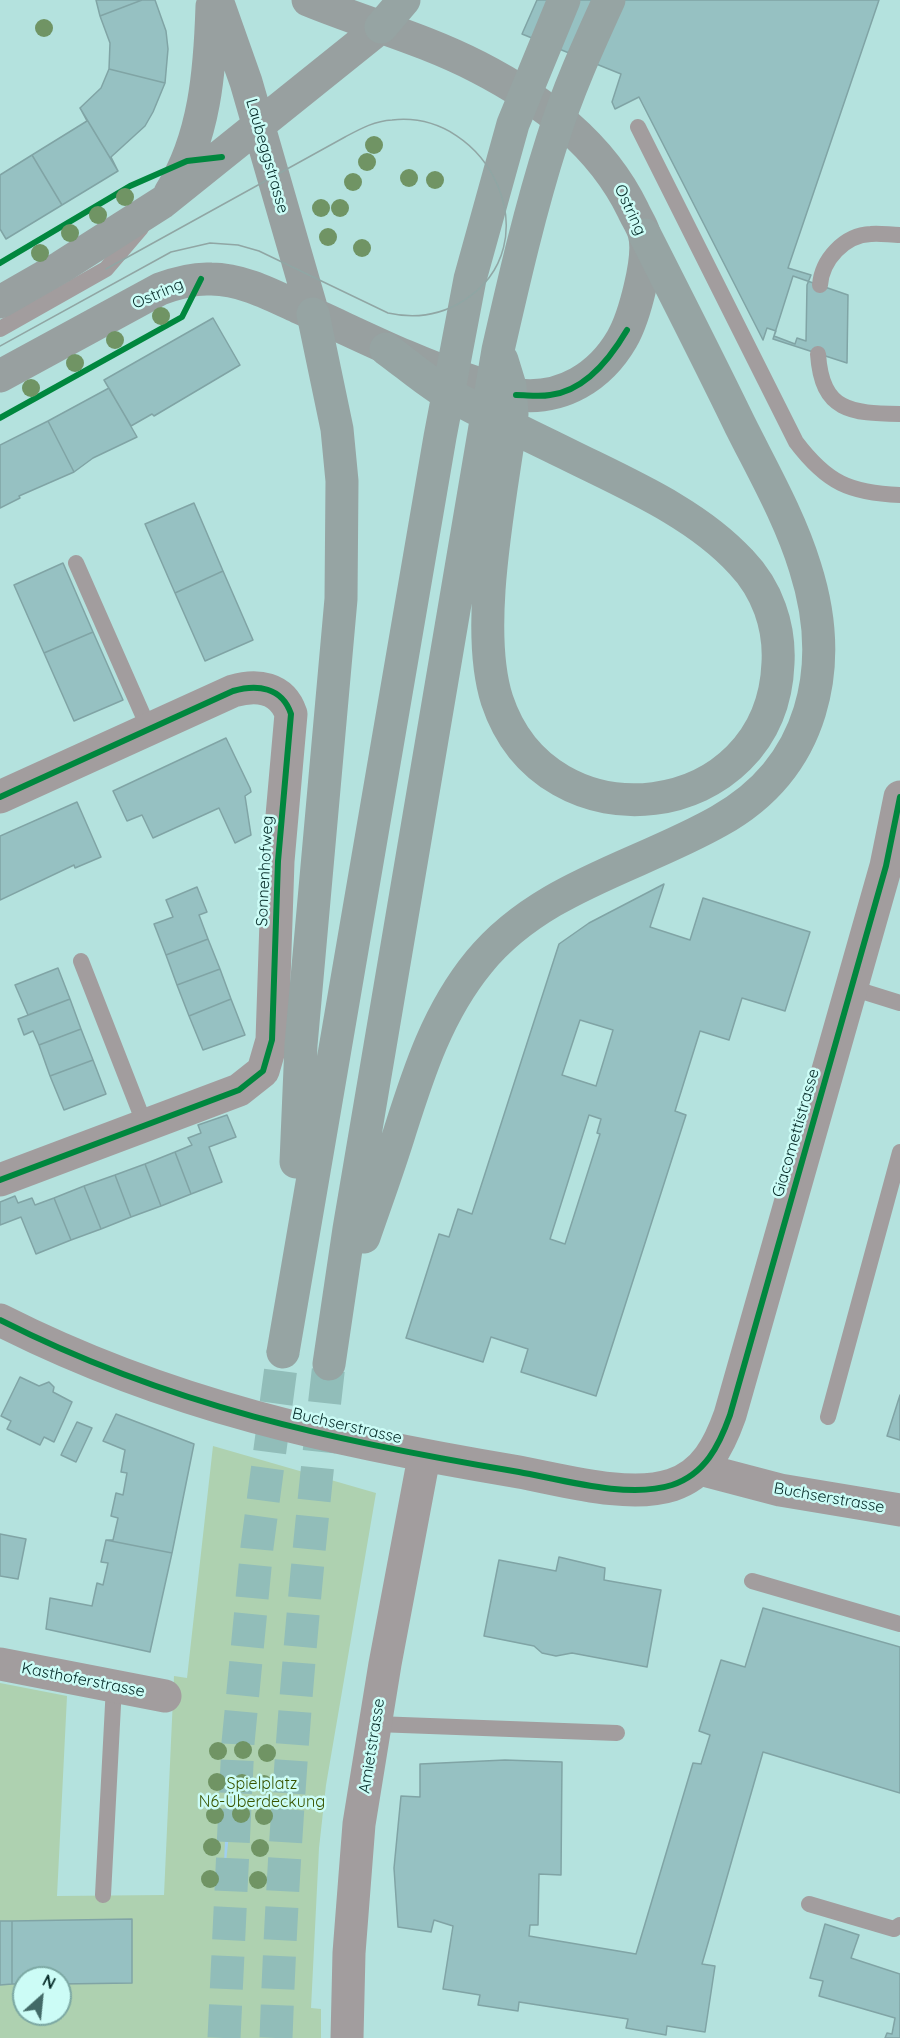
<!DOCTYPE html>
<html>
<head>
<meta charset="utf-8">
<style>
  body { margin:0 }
  #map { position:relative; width:900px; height:2038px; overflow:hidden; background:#b4e2de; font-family:Quicksand,sans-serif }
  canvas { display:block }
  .north { position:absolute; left:12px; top:1966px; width:60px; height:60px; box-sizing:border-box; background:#ccfcf6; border:2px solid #7ca8a3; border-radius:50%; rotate:27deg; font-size:16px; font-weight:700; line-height:24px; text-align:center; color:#042a27 }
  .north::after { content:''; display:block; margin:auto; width:21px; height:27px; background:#426a67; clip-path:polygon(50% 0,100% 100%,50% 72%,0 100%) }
</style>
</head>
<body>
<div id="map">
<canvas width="900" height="2038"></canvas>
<div class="north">N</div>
</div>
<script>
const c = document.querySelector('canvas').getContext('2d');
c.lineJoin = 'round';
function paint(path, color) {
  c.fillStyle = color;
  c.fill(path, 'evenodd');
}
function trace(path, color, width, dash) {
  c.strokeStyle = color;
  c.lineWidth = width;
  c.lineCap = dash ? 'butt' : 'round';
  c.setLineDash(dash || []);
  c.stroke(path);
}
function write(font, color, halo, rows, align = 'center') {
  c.font = font + ' Quicksand,sans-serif';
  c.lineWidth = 5;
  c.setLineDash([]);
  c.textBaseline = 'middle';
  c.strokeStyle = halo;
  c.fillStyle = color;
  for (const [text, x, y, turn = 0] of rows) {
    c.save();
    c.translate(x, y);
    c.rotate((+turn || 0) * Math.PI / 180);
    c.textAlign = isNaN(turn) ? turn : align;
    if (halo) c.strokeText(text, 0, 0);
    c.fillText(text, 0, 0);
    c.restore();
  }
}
paint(new Path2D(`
  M213 1446 376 1493 326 1785 319 1848 311 2008 321 2009V2038H0V1683L67 1696 57 1896 164 1895 174 1676 187 1678ZM24 1978H60V2014H24Z`), '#aed1b0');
paint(new Path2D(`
  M227 1798H233L226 1862 224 1863Z`), '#a0cfef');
const building = new Path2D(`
  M96 0H142L100 16Z
  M142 0H155L166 31 168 49 165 83 109 69 110 43 100 16Z
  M537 0H879L788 268 811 275 807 285 806 341 797 338 795 344 774 336 776 331 767 328 763 340 639 97 615 109 612 102 621 74 522 34Z
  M109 69 165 83 153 112 145 126 111 157 118 171 80 108 101 88Z
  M80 108 118 171 62 205 32 155 87 121Z
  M32 155 62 205 6 239 0 229V175Z
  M793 276 848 295 847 363 773 339Z
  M213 318 240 365 154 416 152 414 131 426 104 380Z
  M109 388 137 437 93 458 74 472 48 421Z
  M48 421 74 472 19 496 20 498 0 508V445Z
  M194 503 223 571 175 593 145 524Z
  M63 563 93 632 44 653 14 585Z
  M223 571 253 640 205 661 175 593Z
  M93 632 123 700 74 721 44 653Z
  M226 738 250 788 251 792 245 796 251 835 235 843 219 808 153 838 142 815 127 821 113 791Z
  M77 802 101 857 75 868 74 865 0 900V836Z
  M664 884 650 927 690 940 703 898 810 932 785 1011 742 998 729 1040 700 1031 675 1111 686 1115 596 1396 521 1372 528 1349 491 1337 483 1362 406 1338 439 1234 449 1237 458 1209 472 1214 559 944 589 923ZM580 1020 613 1030 596 1086 562 1075ZM589 1115 601 1119 597 1133 600 1134 565 1244 550 1239Z
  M197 887 207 912 199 915 208 939 166 955 154 924 173 917 166 900Z
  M208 939 220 969 177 985 166 955Z
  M58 968 70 999 28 1015 15 985Z
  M220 969 231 999 189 1016 177 985Z
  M70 999 81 1029 39 1045 33 1031 24 1035 18 1019Z
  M231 999 245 1035 203 1050 189 1016Z
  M81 1029 93 1060 50 1076 39 1045Z
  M93 1060 106 1094 64 1110 50 1076Z
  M227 1115 236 1137 209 1147 222 1182 191 1194 175 1152 192 1145 188 1138 201 1133 198 1125Z
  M175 1152 191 1194 161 1206 145 1164Z
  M145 1164 161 1206 131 1217 115 1175Z
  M115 1175 131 1217 101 1229 84 1186Z
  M84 1186 101 1229 71 1240 54 1198Z
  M15 1196 18 1203 32 1198 35 1205 54 1198 71 1240 36 1254 21 1217 0 1225V1202Z
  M20 1377 39 1386 49 1382 54 1387 53 1392 72 1402 54 1442 44 1437 40 1445 7 1429 11 1421 1 1416Z
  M900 1395V1440L887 1436Z
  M116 1414 194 1444 172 1553 106 1540H113L118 1518 111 1516 116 1493 123 1495 127 1473 121 1472 125 1450 103 1441Z
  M77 1422 92 1428 76 1462 61 1455Z
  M0 1534 26 1539 18 1579 0 1576Z
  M106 1540 172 1553 150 1652 46 1629 50 1598 92 1606 97 1583 103 1585 108 1563 101 1562Z
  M559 1557 605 1568 604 1580 661 1590 647 1667 572 1653 556 1656 542 1653 534 1646 484 1636 499 1560 556 1571Z
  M763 1608 900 1647V1793L763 1752 702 1964 715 1966 705 2032 667 2026 666 2035 626 2028 628 2019 519 2002 518 2011 478 2005 480 1995 443 1989 453 1926 434 1920 431 1932 398 1927 394 1868 401 1796 420 1797V1764L505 1760 562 1762 561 1875 539 1874 538 1925H530L529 1936 636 1954 693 1763 701 1764 710 1735 699 1731 721 1660 745 1667Z
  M132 1919V1983L60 1984V1978H24V1984H12V1921Z
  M0 1921H12V1984L0 1985Z
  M825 1924 859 1935 851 1958 900 1974V2038H885L887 2033 892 2034 895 2018 819 1996 823 1981 810 1978Z`);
paint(building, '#96c1c2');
trace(building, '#80a4a5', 1.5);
trace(new Path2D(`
  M224 2038 238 1743 257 1547 283 1352
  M276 2038C284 1813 303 1588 329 1364`), '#91bdb9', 33, [33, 16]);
trace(new Path2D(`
  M638 127 796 442C827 483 850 493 900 495
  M820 285C822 260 844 235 871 234 880 233 890 235 900 235
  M0 329 106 269 141 228
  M818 354C822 412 851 413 900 414
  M76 563 149 729
  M81 961 145 1125
  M852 988 900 1003
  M828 1417 900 1152
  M752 1581 900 1624
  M376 1724 617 1733
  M103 1895 114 1686
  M809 1904 894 1929 900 1925`), '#a29d9e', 16);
trace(new Path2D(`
  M0 797 233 691C257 684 282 687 291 714L278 861 272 1040 263 1071 239 1090 0 1180
  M0 1320C170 1406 334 1441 519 1472 563 1480 629 1499 672 1485 705 1474 719 1446 730 1415L886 866 900 797
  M700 1469 780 1490 900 1510
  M0 1664 165 1696
  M347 2038 349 1953 359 1824 385 1664 424 1457`), '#a29d9e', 33);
trace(new Path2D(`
  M217 0 246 82 313 314
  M170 193C205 138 210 70 212 6
  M0 302 61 267 163 202 381 27
  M0 376 160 289C176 283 193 278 211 279 242 279 272 295 300 308 356 333 410 361 468 380 484 385 502 394 518 395 562 400 600 377 622 339 634 318 651 257 644 233 642 226 636 217 633 210 601 144 542 100 478 67 424 39 364 23 308 0`), '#98a0a0', 33);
trace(new Path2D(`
  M381 27 404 0
  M386 349C404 362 421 377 440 389 480 413 523 432 565 453 625 483 695 512 741 562 767 589 780 626 778 663 772 824 547 851 497 700 473 625 502 493 512 414L510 386 502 360
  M296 1162 301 1045 341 599 342 481 337 429 313 314
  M364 1237C376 1202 389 1167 400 1131 419 1071 438 1012 479 962 540 887 638 867 719 821 814 768 837 667 805 567 790 518 763 471 740 425 709 361 677 298 645 235
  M283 1352 440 437 470 279 513 124 564 0
  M329 1364 349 1229 498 350C514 280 530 210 552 141 567 92 588 46 609 0`), '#96a4a3', 33);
trace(new Path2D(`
  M0 346 171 252 210 243 238 245 259 251 388 313C415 319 439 316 463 301 553 245 489 109 392 120 374 121 360 129 345 137L106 269`), '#90a6a4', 1.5);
trace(new Path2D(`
  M0 263 130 186 187 161 222 157
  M516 395C527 395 539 397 550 395 585 391 610 359 627 330
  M0 418 182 317 201 279
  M0 797 233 691C257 684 282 687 291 714L278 861 272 1040 263 1071 239 1090 0 1180
  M0 1320C170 1406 334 1441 519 1472 563 1480 629 1499 672 1485 705 1474 719 1446 730 1415L886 866 900 797`), '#00873e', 6);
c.fillStyle = '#709464';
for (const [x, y] of [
  [44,28],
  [374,145],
  [367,162],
  [409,178],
  [435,180],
  [353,182],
  [125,197],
  [321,208],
  [340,208],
  [98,215],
  [70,233],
  [328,237],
  [362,248],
  [40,253],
  [161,316],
  [115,340],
  [75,363],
  [31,388],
  [243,1750],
  [218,1751],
  [267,1753],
  [217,1782],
  [242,1783],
  [264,1784],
  [241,1814],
  [215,1815],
  [264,1816],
  [212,1847],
  [260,1848],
  [210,1879],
  [258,1880]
]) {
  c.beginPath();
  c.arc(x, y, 9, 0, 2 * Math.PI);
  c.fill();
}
write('16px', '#042a27', '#ccfcf6', [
  ["Laubeggstrasse",267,156,74],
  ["Ostring",630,210,65],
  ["Ostring",158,294,-23],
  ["Sonnenhofweg",265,871,-87],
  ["Giacomettistrasse",796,1133,-74],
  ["Buchserstrasse",347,1426,13],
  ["Buchserstrasse",829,1498,10],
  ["Kasthoferstrasse",83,1680,11],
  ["Amietstrasse",372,1746,-81]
]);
write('16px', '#385400', '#ccfcf6', [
  ["Spielplatz",262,1784],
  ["N6-Überdeckung",262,1802]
]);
</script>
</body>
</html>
